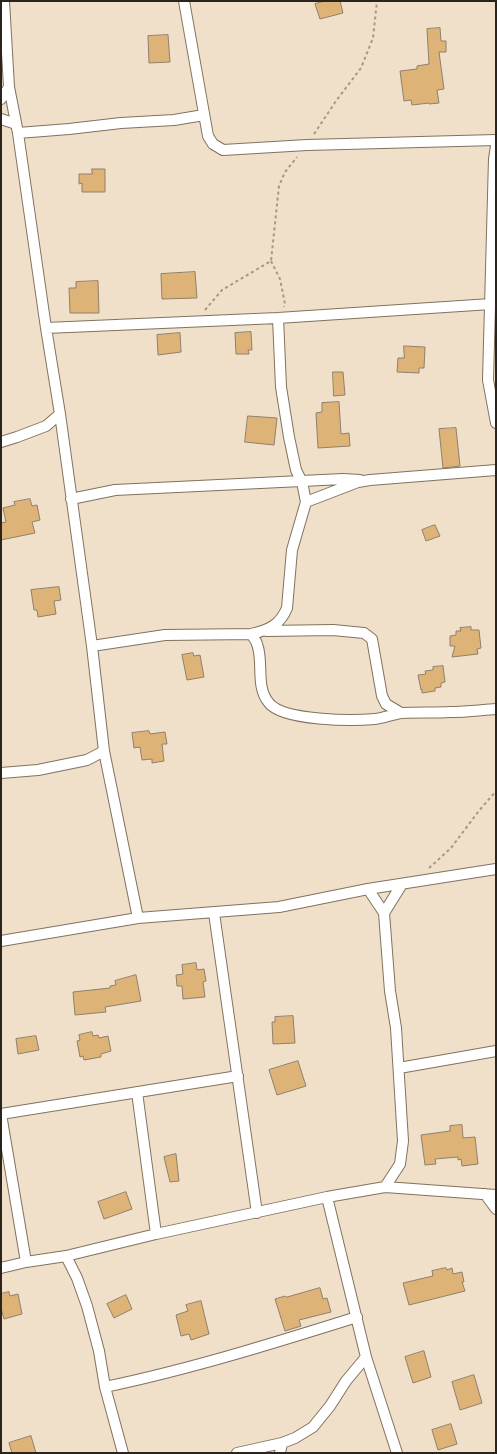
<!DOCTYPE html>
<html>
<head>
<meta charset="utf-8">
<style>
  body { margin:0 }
  #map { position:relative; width:497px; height:1454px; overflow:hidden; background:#f0dfc9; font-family:Mulish,sans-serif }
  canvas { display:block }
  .frame { position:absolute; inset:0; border:2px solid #2b241c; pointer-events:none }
</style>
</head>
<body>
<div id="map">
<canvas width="497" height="1454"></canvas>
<div class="frame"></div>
</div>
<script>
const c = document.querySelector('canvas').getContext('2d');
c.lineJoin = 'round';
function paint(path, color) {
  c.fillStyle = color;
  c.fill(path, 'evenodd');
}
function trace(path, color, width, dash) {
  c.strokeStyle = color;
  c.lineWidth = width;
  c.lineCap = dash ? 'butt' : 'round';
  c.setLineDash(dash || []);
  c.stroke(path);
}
const building = new Path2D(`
  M325 1H340L343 13 320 19 315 4Z
  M440 28 441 41H446V52H439L444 89 437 90 439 103 429 104V103L412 105 411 100 404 101 400 71 417 69V66L429 64 427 29Z
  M168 35 170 62 149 63 148 36Z
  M92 169H105V192H82V183L79 184V174H92Z
  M195 272 197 298 162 299 161 274Z
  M98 281 99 313H70L69 288H76V282Z
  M251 332 252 350H248L249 354H236L235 333Z
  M180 333 181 352 158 355 157 335Z
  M404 346 425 347 424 368H419V373L397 372 398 358H404Z
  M333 372H343L345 395 334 396Z
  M339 402 341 434 349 433 350 446 318 448 316 413 322 412V403Z
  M248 416 277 418 274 445 245 442Z
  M456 428 460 466 443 468 439 429Z
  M30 499 32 506 37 505 40 520 32 522 35 533 1 540V523L6 522 3 508 15 505 14 502Z
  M435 525 440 536 426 541 422 530Z
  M59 587 61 600 54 601 56 614 38 617 37 610H34L31 590Z
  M471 627V630H479L481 648 477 649 478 654 452 657 455 646H450V636L456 635V631H461L460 628Z
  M193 653 194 656 200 655 204 677 187 680 182 655Z
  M443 666 445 682 441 683V687L435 688V691L422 693V689L421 690 418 675 426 674 425 671 433 670V667Z
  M149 731 150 734 165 732 167 744H162L164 761 152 763V759L142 760 140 747 134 748 132 733Z
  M196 963 197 970 204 969 206 981 203 982 205 997 183 999 182 986H177L176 975 183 974 182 965Z
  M136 975 141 1001 105 1007 106 1012 75 1015 73 992 110 988V986L116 985 115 981Z
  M293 1016 295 1043 273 1044 272 1022H275V1017Z
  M92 1032 93 1036 98 1035 99 1038 108 1036 111 1051 101 1054V1057L84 1060 83 1056 80 1057 77 1041 80 1040 79 1035Z
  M36 1036 39 1050 18 1054 16 1039Z
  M298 1061 306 1086 277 1095 269 1070Z
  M462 1125 463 1138 475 1137 478 1164 462 1166 461 1159 458 1160V1157L435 1159 436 1164 425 1165 421 1135 450 1131V1126Z
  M176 1154 179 1181 170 1182 164 1157Z
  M126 1192 132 1209 104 1219 98 1202Z
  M446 1268 447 1270 452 1268 453 1274 462 1272 464 1282H462L465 1291 409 1305 403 1283 433 1276 432 1271Z
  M320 1288 323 1299 327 1298 331 1312 299 1320 301 1326 285 1331 275 1299 285 1296 286 1297Z
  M9 1292 10 1296 18 1294 22 1314 4 1319 1 1308V1294Z
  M126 1295 132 1309 114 1318 107 1304Z
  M201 1301 209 1334 191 1340 189 1334 181 1336 176 1315 188 1311 186 1305Z
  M424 1351 431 1377 413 1383 405 1357Z
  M474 1375 482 1403 460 1410 452 1382Z
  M451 1424 457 1444 438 1450 432 1430Z
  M31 1436 36 1453H12L9 1443Z`);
paint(building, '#deb377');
trace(building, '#8f806c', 1);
const street = new Path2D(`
  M4 1 9 87 18 133 46 328 60 414 92 646 104 751 138 918
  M184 1 208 136 213 144 223 150 307 145 496 140
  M1 99 9 87
  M1 119 16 124
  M18 133 69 129 121 123 174 120 204 115
  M496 146 494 159 488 380 496 423
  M278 318 281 387 289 437 296 470 302 482 306 502
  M46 328 278 318 491 304
  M1 442 17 437 46 426 60 414
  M71 499 115 490 343 479 360 480
  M266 631 333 630 364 633 372 639 382 696 386 704 401 713
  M251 634C253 637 256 640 257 644 264 662 255 687 269 703 283 721 353 721 375 719 384 718 393 714 402 713 418 712 434 713 450 712 466 712 481 710 496 709
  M92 646 165 635 251 634C269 630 280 625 287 608L292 550 306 502 358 482 370 480 496 470
  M1 773 38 770 87 760 104 751
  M368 889 384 913 390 991 396 1028 403 1141 400 1164 385 1187
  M214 913 257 1213
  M384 913 402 884
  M1 941 138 918 279 907 368 889 496 869
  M399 1068 496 1051
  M137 1092 156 1234
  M1 1114 238 1076
  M1 1114 26 1262
  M485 1194 496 1209
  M327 1197 366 1357 397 1453
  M66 1256 77 1278 87 1306 99 1351 105 1387 123 1453
  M1 1268 26 1262 66 1256 156 1234 327 1197 385 1187 496 1195
  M105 1387C191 1369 274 1343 357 1317
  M237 1453 282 1443
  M280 1453 282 1443 295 1438 313 1427 330 1406 346 1381 366 1357`);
trace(street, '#81725f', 12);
trace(new Path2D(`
  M314 134 336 101 361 68 373 38 377 1
  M271 261 280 279 285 304 284 307
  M205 310 222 290 271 261 279 186 285 172 297 157
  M429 868 451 848 478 812 496 791`), '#a59887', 2, [3, 3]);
trace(street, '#fff', 10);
</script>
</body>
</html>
